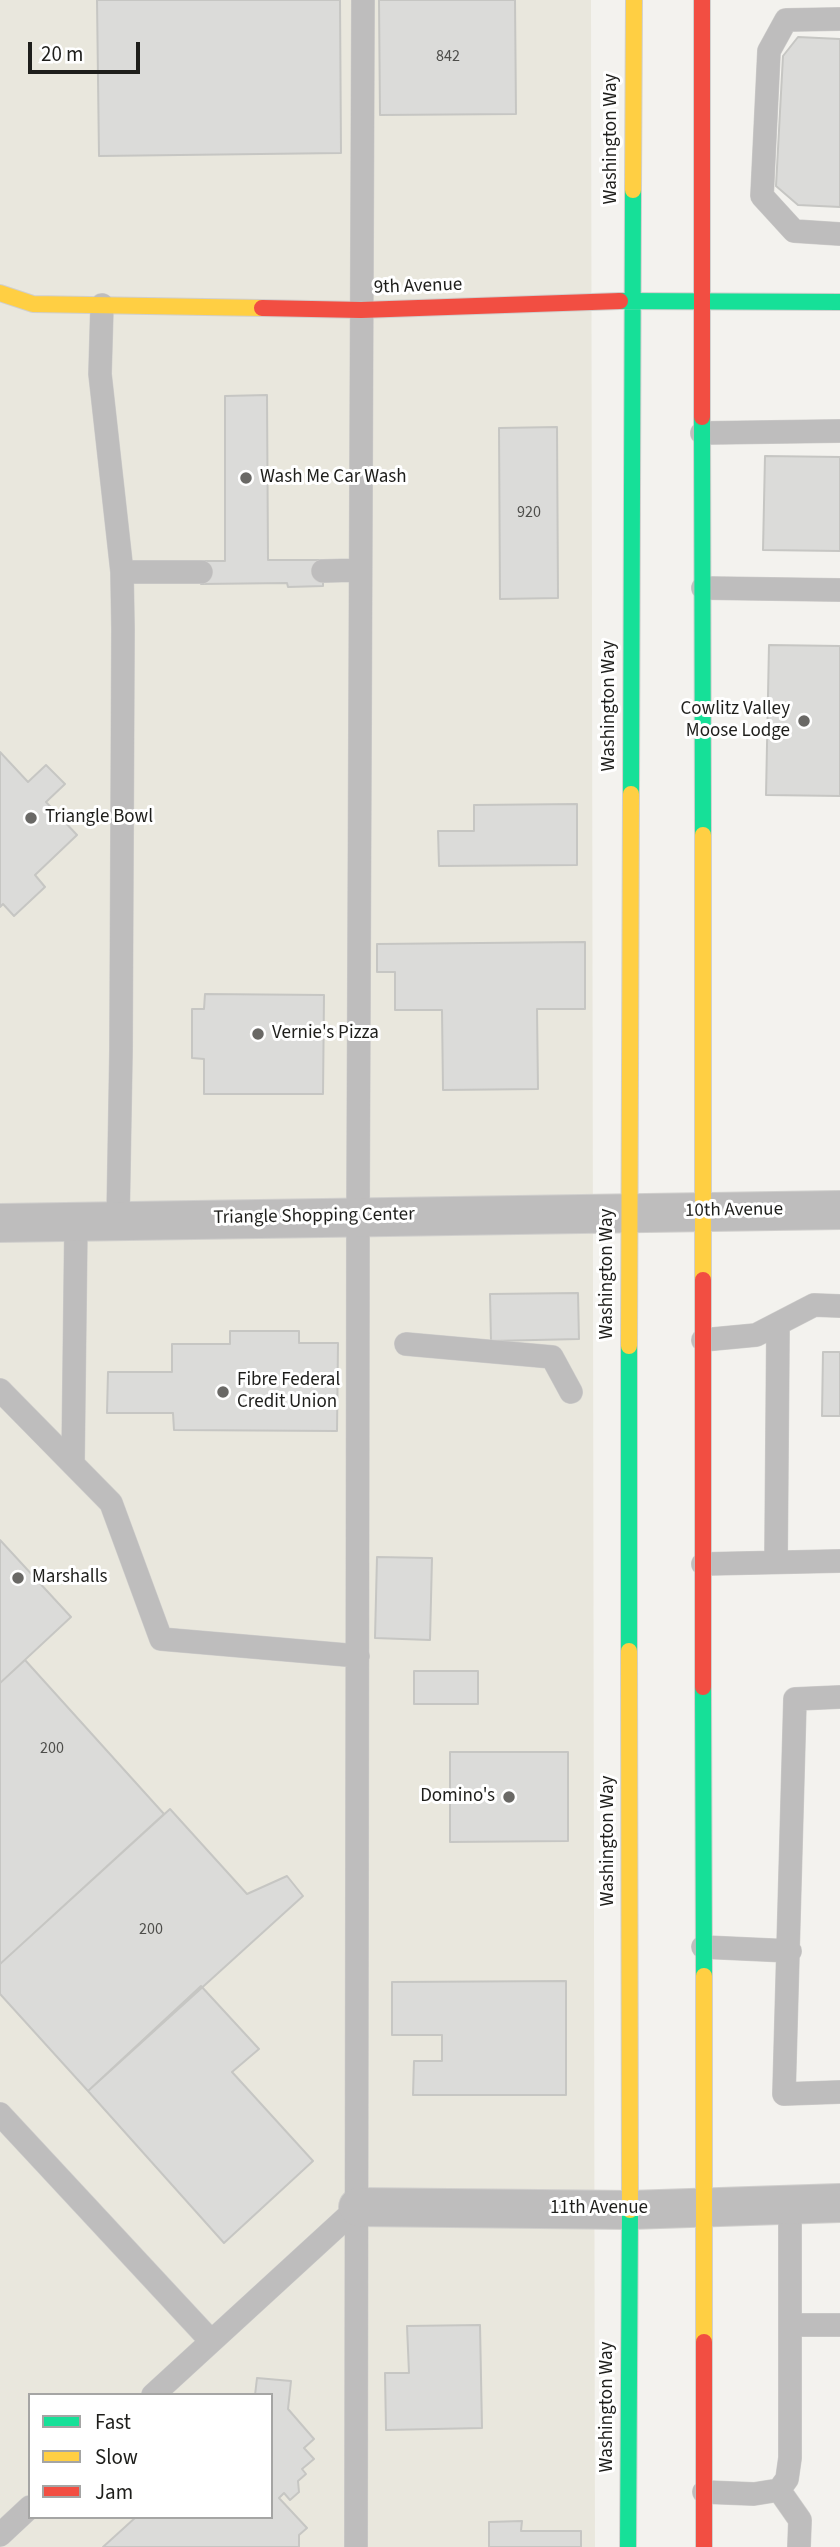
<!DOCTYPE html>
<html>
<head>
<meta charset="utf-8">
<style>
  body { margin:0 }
  #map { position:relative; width:840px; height:2547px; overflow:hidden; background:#f3f2ee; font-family:"Source Sans 3",sans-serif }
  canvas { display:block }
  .legend { position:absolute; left:28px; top:2393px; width:245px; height:126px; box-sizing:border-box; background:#fff; border:2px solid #a5a5a4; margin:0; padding:9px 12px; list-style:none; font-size:21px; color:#1e1e1b }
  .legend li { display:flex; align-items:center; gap:14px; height:35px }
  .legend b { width:35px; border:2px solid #a5a5a4 }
  .scale { position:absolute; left:28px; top:42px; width:112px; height:32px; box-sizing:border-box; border:4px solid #1e1e1b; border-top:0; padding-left:9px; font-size:21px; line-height:24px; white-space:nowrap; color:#1e1e1b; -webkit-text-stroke:5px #fff; paint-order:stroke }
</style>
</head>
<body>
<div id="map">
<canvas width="840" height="2547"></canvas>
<ul class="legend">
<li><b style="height:9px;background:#16e098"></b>Fast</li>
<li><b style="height:9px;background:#ffcf43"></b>Slow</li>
<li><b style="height:9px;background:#f24e42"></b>Jam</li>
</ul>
<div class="scale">20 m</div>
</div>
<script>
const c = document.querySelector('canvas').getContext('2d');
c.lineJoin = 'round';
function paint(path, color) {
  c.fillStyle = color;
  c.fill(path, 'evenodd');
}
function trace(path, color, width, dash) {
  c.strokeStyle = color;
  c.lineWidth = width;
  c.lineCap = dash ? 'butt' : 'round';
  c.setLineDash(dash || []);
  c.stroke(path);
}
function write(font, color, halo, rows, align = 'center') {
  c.font = font + ' "Source Sans 3",sans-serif';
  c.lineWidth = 6;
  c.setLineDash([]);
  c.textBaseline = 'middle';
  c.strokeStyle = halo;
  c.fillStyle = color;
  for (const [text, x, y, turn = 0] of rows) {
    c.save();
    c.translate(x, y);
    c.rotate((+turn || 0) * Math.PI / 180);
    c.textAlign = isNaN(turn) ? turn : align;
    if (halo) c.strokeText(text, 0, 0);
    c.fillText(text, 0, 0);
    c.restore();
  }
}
paint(new Path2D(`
  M0 0H591L595 2547H0ZM30 2395H271V2517H30Z`), '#e9e7dd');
const building = new Path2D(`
  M97 0H340L341 153 99 156Z
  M379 0H515L516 114 380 115Z
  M798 37 840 39V207L798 205 776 186 783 56Z
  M267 395 268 560H323V586L288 587 287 583 201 584V561H225V396Z
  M557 427 558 598 500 599 499 428Z
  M765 456 840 457V551L763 550Z
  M769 645 840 646V796L766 795Z
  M0 752 28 782 46 765 65 784 46 802 77 835 35 875 45 887 14 916 3 904 0 907Z
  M577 804V865L439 866 438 831H474V805Z
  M585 942V1009H537L538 1089 443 1090 442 1010H395V972H377V944Z
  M205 994 324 995 323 1094H204V1059L192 1058V1009H204Z
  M578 1293 579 1339 491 1341 490 1294Z
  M230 1331H299V1343H338L337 1431 174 1430 173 1413H107L108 1372H172V1344H230Z
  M823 1352H840V1416H822Z
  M0 1540 71 1617 0 1683Z
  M377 1557 432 1558 430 1640 375 1638Z
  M25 1660 164 1814 0 1964V1683Z
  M414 1671H478V1704H414Z
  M450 1752H568V1841L450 1842Z
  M170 1809 247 1894 287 1876 303 1896 88 2091 0 1994V1964Z
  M566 1981V2095H413L414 2061H442V2035H392V1982Z
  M201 1986 259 2049 232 2072 313 2161 224 2243 88 2091Z
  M480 2325 482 2428 386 2430 385 2373H409L407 2326Z
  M257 2378 291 2381 288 2409 314 2439 304 2448 314 2459 302 2469 306 2474 298 2481 299 2492 290 2500 284 2493 279 2498 307 2528 299 2535V2547H103L136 2517H271V2395H255Z
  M522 2521 521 2531H581V2547H489V2522Z`);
paint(building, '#dbdbd9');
trace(building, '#c6c6c3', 2);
const lane = new Path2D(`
  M840 19 786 20 769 51 762 196 794 231 840 234
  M102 305 100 374 122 572 123 629 121 1051 118 1221
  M702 433 840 431
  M323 571 360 570
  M122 572H201
  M703 588 840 590
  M703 1340 756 1335 814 1305 840 1306
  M406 1344 552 1357 571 1392
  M0 1390 111 1503 161 1639 358 1656
  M73 1464 76 1222
  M776 1562 778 1324
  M703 1564 840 1561
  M840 1697 795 1699 784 2094 840 2092
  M703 1947 790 1951
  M0 2114 211 2341
  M790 2325H840
  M153 2395 358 2207
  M779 2490 800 2520 799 2547
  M704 2492 754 2494 779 2490 787 2479 790 2458V2205
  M0 2535 30 2507
  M356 2547 358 1216 363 0`);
const street = new Path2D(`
  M0 1223 840 1210
  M358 2207 630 2210 840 2203`);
const fast = new Path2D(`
  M620 301 840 302
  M702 417 703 835
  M631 794 633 190
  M629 1346V1651
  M703 1687 704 1976
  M628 2547 630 2210`);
const slow = new Path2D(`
  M633 190 634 0
  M0 293 33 304 262 308
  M703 835V1280
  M629 1346 631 794
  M629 1651 630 2210
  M704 1976V2342`);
const jam = new Path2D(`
  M702 0V417
  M262 308 361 310 620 301
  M703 1280V1687
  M704 2342V2547`);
trace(lane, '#d0cfcd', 24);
trace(street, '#d0cfcd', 40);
trace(fast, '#d0cfcd', 18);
trace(slow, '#d0cfcd', 18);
trace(jam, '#d0cfcd', 18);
trace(lane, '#bebdbd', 23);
trace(street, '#bebdbd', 38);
trace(fast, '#16e098', 16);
trace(slow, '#ffcf43', 16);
trace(jam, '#f24e42', 16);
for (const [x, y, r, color] of [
  [246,478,7,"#696865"],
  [804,721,7,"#696865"],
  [31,818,7,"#696865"],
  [258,1034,7,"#696865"],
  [223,1392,7,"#696865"],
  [18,1578,7,"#696865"],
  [509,1797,7,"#696865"]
]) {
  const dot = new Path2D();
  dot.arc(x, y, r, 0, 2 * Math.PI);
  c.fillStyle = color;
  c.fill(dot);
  trace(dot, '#fff', 2.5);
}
write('16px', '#4d4d4a', null, [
  ["842",448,57],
  ["920",529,513],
  ["200",52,1749],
  ["200",151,1930]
]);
write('19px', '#1e1e1b', '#fff', [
  ["Washington Way",612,139,-90],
  ["9th Avenue",418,287,-2],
  ["Washington Way",610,706,-90],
  ["10th Avenue",734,1211,-1],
  ["Triangle Shopping Center",314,1217,-1],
  ["Washington Way",608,1274,-90],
  ["Washington Way",609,1841,-90],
  ["11th Avenue",599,2209],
  ["Washington Way",608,2407,-90]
]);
write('19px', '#1e1e1b', '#fff', [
  ["Wash Me Car Wash",260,478],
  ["Cowlitz Valley",790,710,"right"],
  ["Moose Lodge",790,732,"right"],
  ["Triangle Bowl",45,818],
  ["Vernie's Pizza",272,1034],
  ["Fibre Federal",237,1381],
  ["Credit Union",237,1403],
  ["Marshalls",32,1578],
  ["Domino's",495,1797,"right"]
], 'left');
</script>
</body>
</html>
